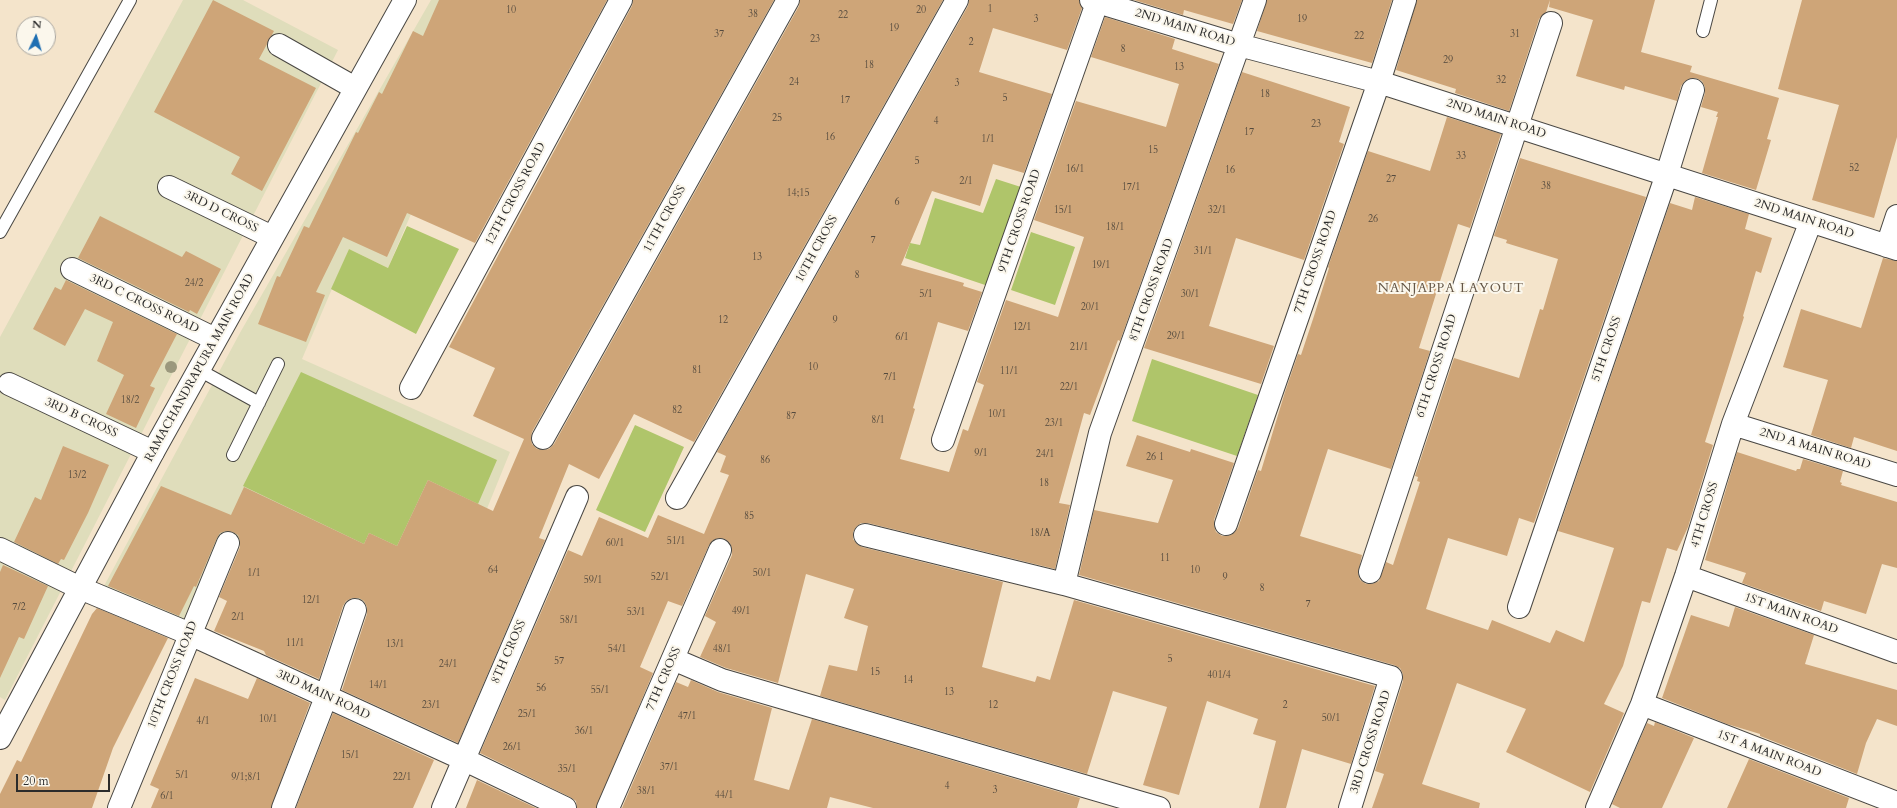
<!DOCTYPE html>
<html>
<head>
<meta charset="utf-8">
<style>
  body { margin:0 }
  #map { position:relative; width:1897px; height:808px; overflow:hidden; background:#f4e4cb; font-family:Cardo,serif }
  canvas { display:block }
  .north { position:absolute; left:16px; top:16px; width:40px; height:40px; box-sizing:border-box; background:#fbf7ec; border:1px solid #a8a59f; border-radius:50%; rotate:4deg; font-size:11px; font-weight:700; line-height:16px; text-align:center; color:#2b2b2b }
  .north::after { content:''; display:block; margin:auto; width:14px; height:18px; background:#1f6fb2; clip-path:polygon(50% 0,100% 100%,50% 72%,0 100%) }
  .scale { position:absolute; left:16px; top:774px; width:94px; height:18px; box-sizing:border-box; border:2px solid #2b2b2b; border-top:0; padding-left:5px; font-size:12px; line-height:14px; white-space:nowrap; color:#2b2b2b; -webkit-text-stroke:3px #fbf7ec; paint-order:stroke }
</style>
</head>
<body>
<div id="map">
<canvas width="1897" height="808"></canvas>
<div class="north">N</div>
<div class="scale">20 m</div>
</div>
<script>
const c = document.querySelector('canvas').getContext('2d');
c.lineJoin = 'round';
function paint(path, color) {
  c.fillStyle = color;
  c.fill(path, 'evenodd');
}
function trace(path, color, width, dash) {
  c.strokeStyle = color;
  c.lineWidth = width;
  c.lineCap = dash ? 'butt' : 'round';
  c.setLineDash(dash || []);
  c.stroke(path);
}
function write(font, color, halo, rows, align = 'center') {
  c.font = font + ' Cardo,serif';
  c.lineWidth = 4;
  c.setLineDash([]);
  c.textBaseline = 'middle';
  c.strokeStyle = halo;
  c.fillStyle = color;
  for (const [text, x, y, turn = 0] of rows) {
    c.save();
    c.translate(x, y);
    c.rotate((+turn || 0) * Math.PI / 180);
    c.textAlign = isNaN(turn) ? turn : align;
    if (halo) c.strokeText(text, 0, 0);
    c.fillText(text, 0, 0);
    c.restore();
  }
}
paint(new Path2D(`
  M183 0H243L338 50 5 700 0 697V337Z
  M431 0H534L411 214 388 268 349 249 302 359 510 452 436 634 236 543 188 626 104 586 241 331Z`), '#dfddbb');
paint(new Path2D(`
  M996 179 1024 188 991 287 905 258 910 243 920 245 935 198 983 213Z
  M407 226 459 249 416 334 331 289 349 249 388 268Z
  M1031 232 1075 247 1055 305 1011 290Z
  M1152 359 1258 395 1237 456 1132 421Z
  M301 372 497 460 478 504 428 480 397 546 369 533 364 544 243 486Z
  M635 425 684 447 645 532 596 510Z`), '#afc56a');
paint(new Path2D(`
  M213 0 274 31 259 59 316 88 262 191 231 174 240 157 154 112Z
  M439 0H607L475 243 407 213 387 257 343 237 316 292 325 295 306 342 258 324 277 276 280 277 304 226 309 228 356 132 358 133 379 92 382 94 413 31 423 36Z
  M633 0H774L532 432 531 438 532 444 537 449 543 450 549 449 554 444 799 6 800 0H943L694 442 634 414 599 479 569 464 539 538 545 540 458 743 342 690 367 614V607L364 601 359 598H352L346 601 343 606 319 679 266 655 264 651 214 631 227 601 219 597 240 547V541L238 535 233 532 226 531 220 533 217 538 196 587 194 586 179 616 108 586 161 486 231 515 244 487 364 544 369 533 397 546 428 480 493 511 524 439 473 416 495 368 449 347 632 6Z
  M969 0H1079L1082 8 1067 50 993 28 979 72 1052 94 1024 173 993 164 980 206 932 191 901 265 964 283 963 286 982 292 968 331 938 322 913 408 915 409 900 459 949 472 963 429 968 431 984 385 977 382 1006 300 1058 317 1084 237 1034 220 1076 101 1166 127 1179 84 1091 57 1105 17 1175 39 1172 49 1219 64 1120 341 1118 340 1090 415 1084 413 1059 503 1070 505 1055 569 868 523H861L856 527 853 532V539L857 544 862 547 1003 582 982 667 1035 682 1037 676 1050 680 1074 600 1375 686 1351 764 1302 749 1286 808H1259L1276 741 1253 734 1258 719 1207 701 1179 795 1143 785 1167 707 1113 691 1087 774 820 696 829 665 857 671 868 626 844 618 854 589 806 574 778 683 726 668 700 657 716 622 705 616 732 555V549L730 543 725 539 719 538 713 540 709 545 682 606 668 601 640 667 653 673 596 808H577L576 801 570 797 480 753 568 550 582 556 599 517 648 538 658 515 704 534 729 475 720 472 726 456 717 452 968 6Z
  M1134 0H1242L1233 24 1184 10 1183 15Z
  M1267 0H1392L1372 63 1257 31Z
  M1417 0H1550L1546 12 1539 19 1509 111 1455 93 1456 89 1396 70Z
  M1550 0H1655L1641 52 1692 66 1690 72 1779 98 1767 139 1771 140 1756 190 1702 173 1718 117H1716L1718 112 1701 107 1705 93V87L1702 81 1696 78H1691L1685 81 1681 86 1677 101 1625 86 1624 90 1576 76 1593 20 1549 7Z
  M1802 0H1897V137L1874 218 1812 200 1839 105 1778 89Z
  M1242 72 1350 107 1339 142 1344 144 1304 260 1236 238 1209 326 1274 346 1261 384 1144 348Z
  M1447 117 1501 134 1470 228 1458 224 1419 348 1430 351 1391 469 1328 449 1300 536 1362 555 1358 574 1360 580 1366 584H1372L1379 581 1386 562 1393 565 1420 482 1417 481 1418 477 1415 476 1454 358 1519 378 1540 309 1543 310 1558 259 1506 243 1507 240 1494 236 1520 158 1646 197 1534 523 1519 518 1507 556 1448 538 1426 609 1488 630 1492 620 1550 643 1556 630 1584 642 1614 548 1558 531 1670 203 1692 210 1695 197 1749 214 1745 229 1772 238 1761 273 1756 271 1743 316 1744 317 1705 442 1713 445 1688 527 1677 551 1667 548 1650 603 1642 601 1623 666 1604 704 1624 713 1590 792 1506 752 1526 709 1457 683 1422 784 1480 803 1479 808H1372L1384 774 1375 771 1403 681V674L1400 668 1394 665 1079 575 1094 510 1158 523 1173 480 1126 466 1137 435 1190 452 1191 449 1234 463 1214 520V526L1216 532 1222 536H1228L1234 533 1238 528 1258 470 1261 471 1285 392 1298 354 1301 355 1314 316 1329 268 1328 267 1368 151 1430 171Z
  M100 216 182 257 186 251 221 269 197 314 190 310 189 312 78 258Z
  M1883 258 1897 261V451L1854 437 1851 448 1811 435 1828 380 1783 367 1801 309 1861 328Z
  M66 280 177 334 150 386 155 388 136 428 106 414 124 375 97 361 113 322 85 309 65 346 33 329 55 287 61 290Z
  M63 446 109 465 88 513 64 560 61 559 58 564 14 542 35 497 41 500Z
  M1737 452 1796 471 1797 469H1800L1803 459 1843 471 1840 482 1842 483 1841 485 1897 502V568L1882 564 1866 614 1824 601 1821 611 1742 583 1746 573 1705 560Z
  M3 565 48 586 24 639 19 637 0 678V572Z
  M1735 607 1814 635 1805 664 1897 690V726L1877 719 1866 743 1857 774 1760 736V734L1727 724 1662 698 1691 615 1729 627Z
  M97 608 168 638 113 748 92 808H0V794L17 760 21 762 92 614Z
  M195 678 248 699 257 678 310 703 271 808H151L159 789 150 785Z
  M691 680 718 692 772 708 754 780 789 790 812 719 1080 798 1077 808H873L830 797 827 808H622L676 682 688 687Z
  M333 713 434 760 413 808H296Z
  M1655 722 1694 738 1662 808H1620L1612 804 1647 723 1654 726Z
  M1749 759 1849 798 1846 808H1727Z
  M477 780 536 808H466Z`), '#cea578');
const service = new Path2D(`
  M1703 31 1711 0
  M0 232 130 0
  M199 370 259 403
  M233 455 278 364`);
const minor = new Path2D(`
  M1091 0 1239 45 1379 82 1897 249
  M279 45 355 88
  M169 187 272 237
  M1887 246 1897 216
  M72 269 215 339
  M9 384 153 452
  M411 388 621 0
  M1733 424 1897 475
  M543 438 788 0
  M943 440 1098 0
  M677 498 957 0
  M1226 524 1379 82 1405 0
  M865 535 1064 584 1391 677 1350 808
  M0 549 80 588 190 634 463 759 565 808
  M1370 572 1551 23
  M1686 576 1897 652
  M1064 584 1100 433 1255 0
  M1519 607 1667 174 1693 90
  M673 659 722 680 1159 808
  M1642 704 1897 803
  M119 808 228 543
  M283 808 326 697 355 610
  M443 808 577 497
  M608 808 720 550
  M1597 808 1642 704 1686 576 1733 424 1811 221`);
const tertiary = new Path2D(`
  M0 738 153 452 405 0`);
trace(service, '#494743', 14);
trace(minor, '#494743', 24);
trace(tertiary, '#494743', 24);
trace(service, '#fff', 12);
trace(minor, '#fff', 22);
trace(tertiary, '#fff', 22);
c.fillStyle = '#9b987d';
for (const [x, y] of [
  [171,367]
]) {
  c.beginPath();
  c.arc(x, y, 6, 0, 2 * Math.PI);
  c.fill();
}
write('10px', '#544a3e', null, [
  ["1",990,10],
  ["10",511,11],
  ["20",921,11],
  ["38",753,15],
  ["22",843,16],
  ["3",1036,20],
  ["19",1302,20],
  ["19",894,29],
  ["37",719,35],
  ["31",1515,35],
  ["22",1359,37],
  ["23",815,40],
  ["2",971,43],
  ["8",1123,50],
  ["29",1448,61],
  ["18",869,66],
  ["13",1179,68],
  ["32",1501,81],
  ["24",794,83],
  ["3",957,84],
  ["18",1265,95],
  ["5",1005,99],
  ["17",845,101],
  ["25",777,119],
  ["4",936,122],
  ["23",1316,125],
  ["17",1249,133],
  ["16",830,138],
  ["1/1",988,140],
  ["15",1153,151],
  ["33",1461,157],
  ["5",917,162],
  ["52",1854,169],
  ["16/1",1075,170],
  ["16",1230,171],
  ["27",1391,180],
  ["2/1",966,182],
  ["38",1546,187],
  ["17/1",1131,188],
  ["14;15",798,194],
  ["6",897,203],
  ["15/1",1063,211],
  ["32/1",1217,211],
  ["26",1373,220],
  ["18/1",1115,228],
  ["7",873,241],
  ["31/1",1203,252],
  ["13",757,258],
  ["19/1",1101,266],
  ["8",857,276],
  ["24/2",194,284],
  ["5/1",926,295],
  ["30/1",1190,295],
  ["20/1",1090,308],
  ["12",723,321],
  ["9",835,321],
  ["12/1",1022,328],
  ["29/1",1176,337],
  ["6/1",902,338],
  ["21/1",1079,348],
  ["10",813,368],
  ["81",697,371],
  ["11/1",1009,372],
  ["7/1",890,378],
  ["22/1",1069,388],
  ["18/2",130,401],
  ["82",677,411],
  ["10/1",997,415],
  ["87",791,417],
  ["8/1",878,421],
  ["23/1",1054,424],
  ["9/1",981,454],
  ["24/1",1045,455],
  ["26 1",1155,458],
  ["86",765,461],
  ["13/2",77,476],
  ["18",1044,484],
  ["85",749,517],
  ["18/A",1040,534],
  ["51/1",676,542],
  ["60/1",615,544],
  ["11",1165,559],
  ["64",493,571],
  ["10",1195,571],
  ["1/1",254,574],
  ["50/1",762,574],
  ["52/1",660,578],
  ["9",1225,578],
  ["59/1",593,581],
  ["8",1262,589],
  ["12/1",311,601],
  ["7",1308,605],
  ["7/2",19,608],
  ["49/1",741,612],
  ["53/1",636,613],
  ["2/1",238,618],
  ["58/1",569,621],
  ["11/1",295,644],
  ["13/1",395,645],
  ["54/1",617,650],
  ["48/1",722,650],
  ["5",1170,660],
  ["57",559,662],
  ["24/1",448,665],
  ["15",875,673],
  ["401/4",1219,676],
  ["14",908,681],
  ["14/1",378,686],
  ["56",541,689],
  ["55/1",600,691],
  ["13",949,693],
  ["23/1",431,706],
  ["12",993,706],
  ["2",1285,706],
  ["25/1",527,715],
  ["47/1",687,717],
  ["50/1",1331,719],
  ["10/1",268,720],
  ["4/1",203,722],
  ["36/1",584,732],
  ["26/1",512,748],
  ["15/1",350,756],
  ["37/1",669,768],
  ["35/1",567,770],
  ["5/1",182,776],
  ["9/1;8/1",246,778],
  ["22/1",402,778],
  ["4",947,787],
  ["3",995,791],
  ["38/1",646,792],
  ["44/1",724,796],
  ["6/1",167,797]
]);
write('12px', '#2b2b2b', '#fbf7ec', [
  ["2ND MAIN ROAD",1185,28,17],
  ["2ND MAIN ROAD",1496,119,18],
  ["12TH CROSS ROAD",516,194,-62],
  ["3RD D CROSS",221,212,26],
  ["11TH CROSS",665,219,-61],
  ["2ND MAIN ROAD",1804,219,18],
  ["9TH CROSS ROAD",1020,221,-71],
  ["10TH CROSS",817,249,-61],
  ["7TH CROSS ROAD",1316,262,-71],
  ["8TH CROSS ROAD",1152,290,-70],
  ["3RD C CROSS ROAD",144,304,26],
  ["5TH CROSS",1607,349,-71],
  ["6TH CROSS ROAD",1437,366,-72],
  ["RAMACHANDRAPURA MAIN ROAD",200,368,-61],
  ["3RD B CROSS",81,418,25],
  ["2ND A MAIN ROAD",1815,449,17],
  ["4TH CROSS",1705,515,-73],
  ["1ST MAIN ROAD",1791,614,20],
  ["8TH CROSS",509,652,-66],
  ["10TH CROSS ROAD",173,675,-68],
  ["7TH CROSS",664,679,-66],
  ["3RD MAIN ROAD",323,695,25],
  ["3RD CROSS ROAD",1371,742,-72],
  ["1ST A MAIN ROAD",1769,754,21]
]);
c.letterSpacing = '1px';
write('13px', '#645646', '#fbf7ec', [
  ["NANJAPPA LAYOUT",1451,289]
]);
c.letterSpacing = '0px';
</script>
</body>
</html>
